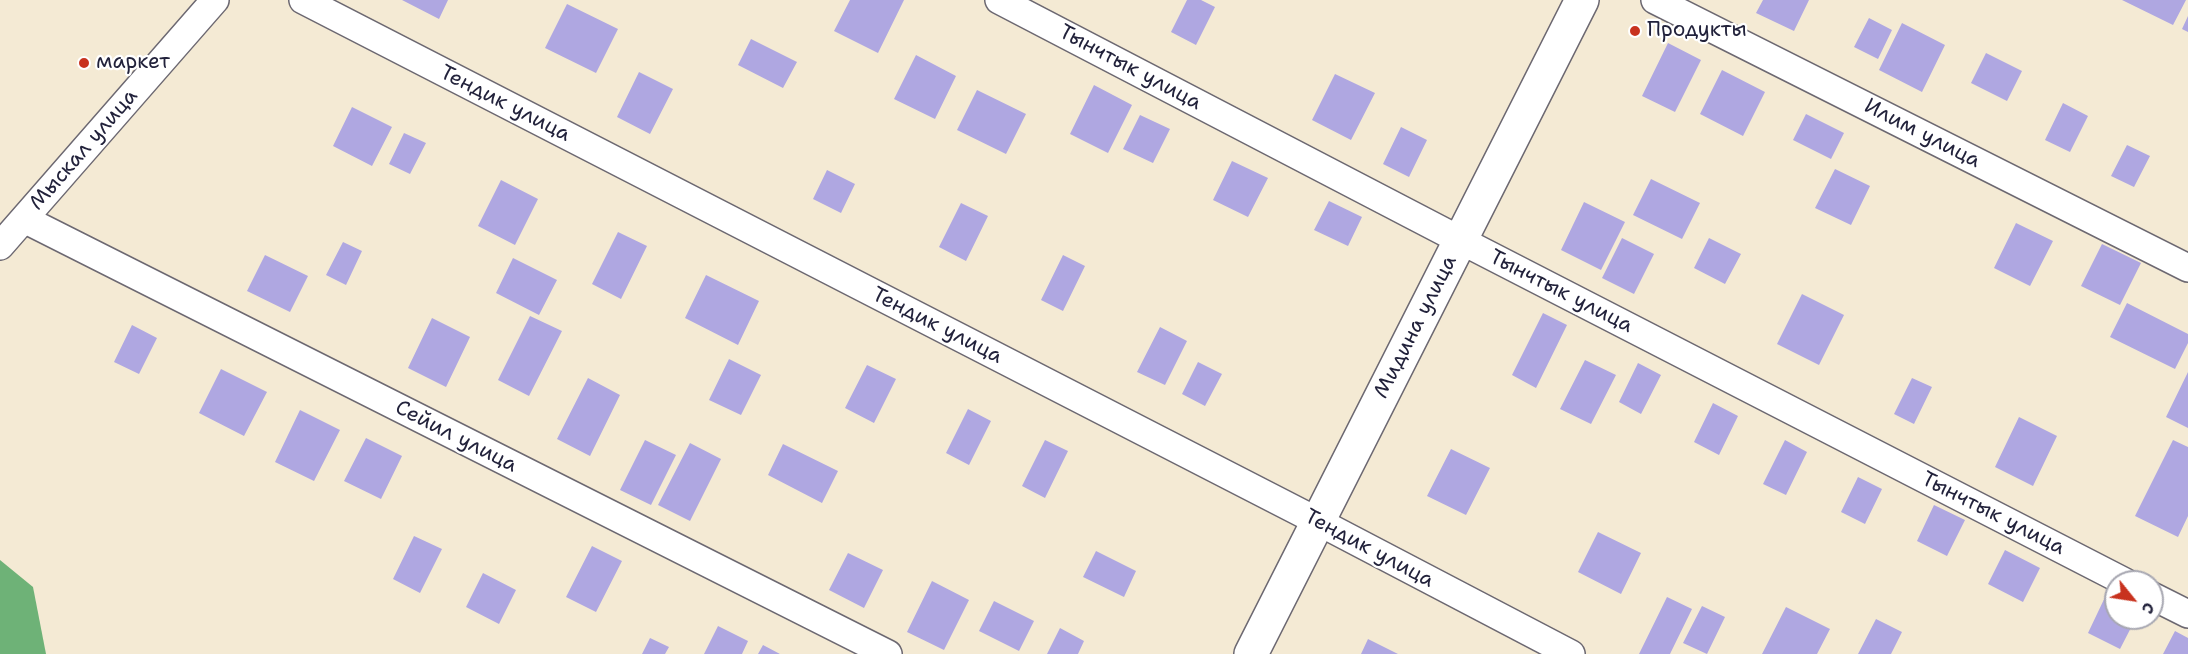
<!DOCTYPE html>
<html>
<head>
<meta charset="utf-8">
<style>
  body { margin:0 }
  #map { position:relative; width:2188px; height:654px; overflow:hidden; background:#f4ead4; font-family:"Shantell Sans",sans-serif }
  canvas { display:block }
  .north { position:absolute; left:2104px; top:570px; width:60px; height:60px; box-sizing:border-box; background:#fff; border:2px solid #a7a7b1; border-radius:50%; rotate:120deg; font-size:16px; font-weight:700; line-height:24px; text-align:center; color:#22223b }
  .north::after { content:''; display:block; margin:auto; width:21px; height:27px; background:#c8321e; clip-path:polygon(50% 0,100% 100%,50% 72%,0 100%) }
</style>
</head>
<body>
<div id="map">
<canvas width="2188" height="654"></canvas>
<div class="north">С</div>
</div>
<script>
const c = document.querySelector('canvas').getContext('2d');
c.lineJoin = 'round';
function paint(path, color) {
  c.fillStyle = color;
  c.fill(path, 'evenodd');
}
function trace(path, color, width, dash) {
  c.strokeStyle = color;
  c.lineWidth = width;
  c.lineCap = dash ? 'butt' : 'round';
  c.setLineDash(dash || []);
  c.stroke(path);
}
function write(font, color, halo, rows, align = 'center') {
  c.font = font + ' "Shantell Sans",sans-serif';
  c.lineWidth = 4.5;
  c.setLineDash([]);
  c.textBaseline = 'middle';
  c.strokeStyle = halo;
  c.fillStyle = color;
  for (const [text, x, y, turn = 0] of rows) {
    c.save();
    c.translate(x, y);
    c.rotate((+turn || 0) * Math.PI / 180);
    c.textAlign = isNaN(turn) ? turn : align;
    if (halo) c.strokeText(text, 0, 0);
    c.fillText(text, 0, 0);
    c.restore();
  }
}
paint(new Path2D(`
  M0 560 33 587 46 654H0Z`), '#6eb277');
paint(new Path2D(`
  M402 0H448L439 19Z
  M850 0H904L878 53 834 31Z
  M1187 0H1201L1215 7 1196 45 1171 32Z
  M1763 0H1809L1794 31 1756 13Z
  M2122 0H2186L2173 25Z
  M567 4 618 29 596 73 545 48Z
  M2188 16V32L2182 29Z
  M1869 18 1892 30 1878 59 1854 47Z
  M1902 23 1945 45 1922 92 1879 70Z
  M751 39 797 62 783 88 738 65Z
  M1668 43 1701 60 1675 112 1642 96Z
  M1986 53 2022 71 2007 101 1971 83Z
  M916 55 956 76 935 119 894 99Z
  M1722 70 1765 92 1743 136 1700 114Z
  M639 72 673 89 650 134 617 117Z
  M1335 74 1375 93 1351 140 1312 120Z
  M1094 85 1132 105 1108 153 1070 134Z
  M977 90 1026 114 1006 154 957 130Z
  M2063 103 2088 116 2070 152 2045 140Z
  M352 107 392 127 372 166 333 146Z
  M1806 114 1844 133 1831 159 1793 140Z
  M1140 115 1170 129 1153 163 1123 149Z
  M1401 127 1427 140 1409 177 1383 164Z
  M404 133 426 143 410 174 389 164Z
  M2127 145 2150 156 2134 187 2111 176Z
  M1232 161 1268 178 1248 217 1213 200Z
  M1835 169 1870 186 1851 225 1815 208Z
  M827 170 855 184 841 213 813 199Z
  M1651 179 1700 203 1682 239 1633 215Z
  M501 180 538 199 515 245 478 226Z
  M1329 201 1362 217 1348 246 1314 230Z
  M1584 202 1625 222 1601 270 1561 250Z
  M961 203 988 216 966 261 939 247Z
  M2016 223 2053 241 2030 286 1994 268Z
  M618 232 647 246 621 299 592 284Z
  M1622 238 1654 254 1634 294 1602 278Z
  M1709 238 1741 254 1725 284 1694 268Z
  M343 242 362 251 346 285 326 275Z
  M2102 244 2141 263 2120 305 2081 286Z
  M265 255 308 276 290 312 247 291Z
  M1063 255 1085 266 1063 311 1041 300Z
  M513 258 557 280 539 315 496 293Z
  M706 275 759 301 738 345 685 318Z
  M1802 294 1844 315 1819 365 1777 344Z
  M2127 303 2188 334V343L2175 369 2110 337Z
  M1543 313 1567 325 1536 388 1512 375Z
  M530 316 562 331 529 396 498 380Z
  M432 318 470 337 446 387 408 368Z
  M132 325 157 338 139 374 114 362Z
  M1160 327 1187 341 1165 385 1137 372Z
  M729 359 761 375 741 415 709 400Z
  M1585 360 1616 375 1591 424 1560 409Z
  M1198 362 1222 374 1205 406 1182 394Z
  M1638 363 1661 375 1641 414 1619 402Z
  M867 365 896 379 874 423 845 408Z
  M221 369 267 392 244 436 199 413Z
  M2188 372V428L2166 417Z
  M588 378 620 395 590 456 557 439Z
  M1912 378 1932 387 1914 424 1894 414Z
  M1713 403 1738 416 1719 455 1694 442Z
  M968 409 991 421 969 465 946 453Z
  M300 410 340 430 314 481 275 462Z
  M2019 417 2057 436 2033 486 1995 467Z
  M366 438 402 456 381 499 344 481Z
  M645 440 676 455 651 505 620 490Z
  M1045 440 1068 451 1045 498 1022 486Z
  M1785 440 1807 452 1786 495 1763 484Z
  M2173 440 2188 447V516L2178 537 2135 516Z
  M690 443 721 459 690 521 658 505Z
  M783 444 838 471 822 503 768 475Z
  M1451 449 1490 468 1466 515 1427 496Z
  M1858 477 1882 489 1865 524 1841 512Z
  M1934 505 1965 520 1947 556 1917 541Z
  M1598 532 1641 553 1621 594 1578 572Z
  M414 536 442 549 420 593 393 579Z
  M592 546 622 561 596 612 566 597Z
  M2005 550 2040 568 2023 602 1988 584Z
  M1096 551 1136 571 1124 597 1083 577Z
  M848 553 883 570 864 608 829 590Z
  M483 573 516 590 499 624 466 607Z
  M932 581 969 600 944 650 907 632Z
  M2107 593 2116 598V618H2136L2120 649 2088 633Z
  M1667 597 1692 609 1670 654H1639Z
  M994 601 1034 621 1019 651 979 631Z
  M1702 606 1725 617 1707 654 1683 643Z
  M1786 607 1830 629 1817 654H1762Z
  M1876 619 1902 632 1891 654H1858Z
  M718 626 748 641 742 654H704Z
  M1060 628 1084 641 1078 654H1047Z
  M2175 631 2188 638V654H2163Z
  M650 638 669 647 665 654H642Z
  M1368 639 1398 654H1361Z
  M763 645 780 654H758Z`), '#afa7e1');
const minor = new Path2D(`
  M303 0 1317 521 1571 654
  M999 0 1460 240 2125 582
  M1655 0 2188 268
  M24 219 888 654
  M0 246 215 0
  M2152 596 2188 614`);
const tertiary = new Path2D(`
  M1251 654 1582 0`);
trace(minor, '#6c6871', 30);
trace(tertiary, '#6c6871', 36);
trace(minor, '#fff', 27);
trace(tertiary, '#fff', 33);
for (const [x, y, r, color] of [
  [1635,31,6,"#c8321e"],
  [84,63,6,"#c8321e"]
]) {
  const dot = new Path2D();
  dot.arc(x, y, r, 0, 2 * Math.PI);
  c.fillStyle = color;
  c.fill(dot);
  trace(dot, '#fff', 2);
}
write('21px', '#22223b', '#fff', [
  ["Продукты",1647,31],
  ["маркет",96,63]
], 'left');
write('21px', '#22223b', '#fff', [
  ["Тынчтык улица",1130,68,28],
  ["Тендик улица",505,104,27],
  ["Илим улица",1922,134,27],
  ["Мыскал улица",84,150,-49],
  ["Тынчтык улица",1561,292,27],
  ["Тендик улица",937,326,27],
  ["Мидина улица",1416,327,-63],
  ["Сейил улица",456,437,27],
  ["Тынчтык улица",1993,514,27],
  ["Тендик улица",1369,549,28]
]);
</script>
</body>
</html>
